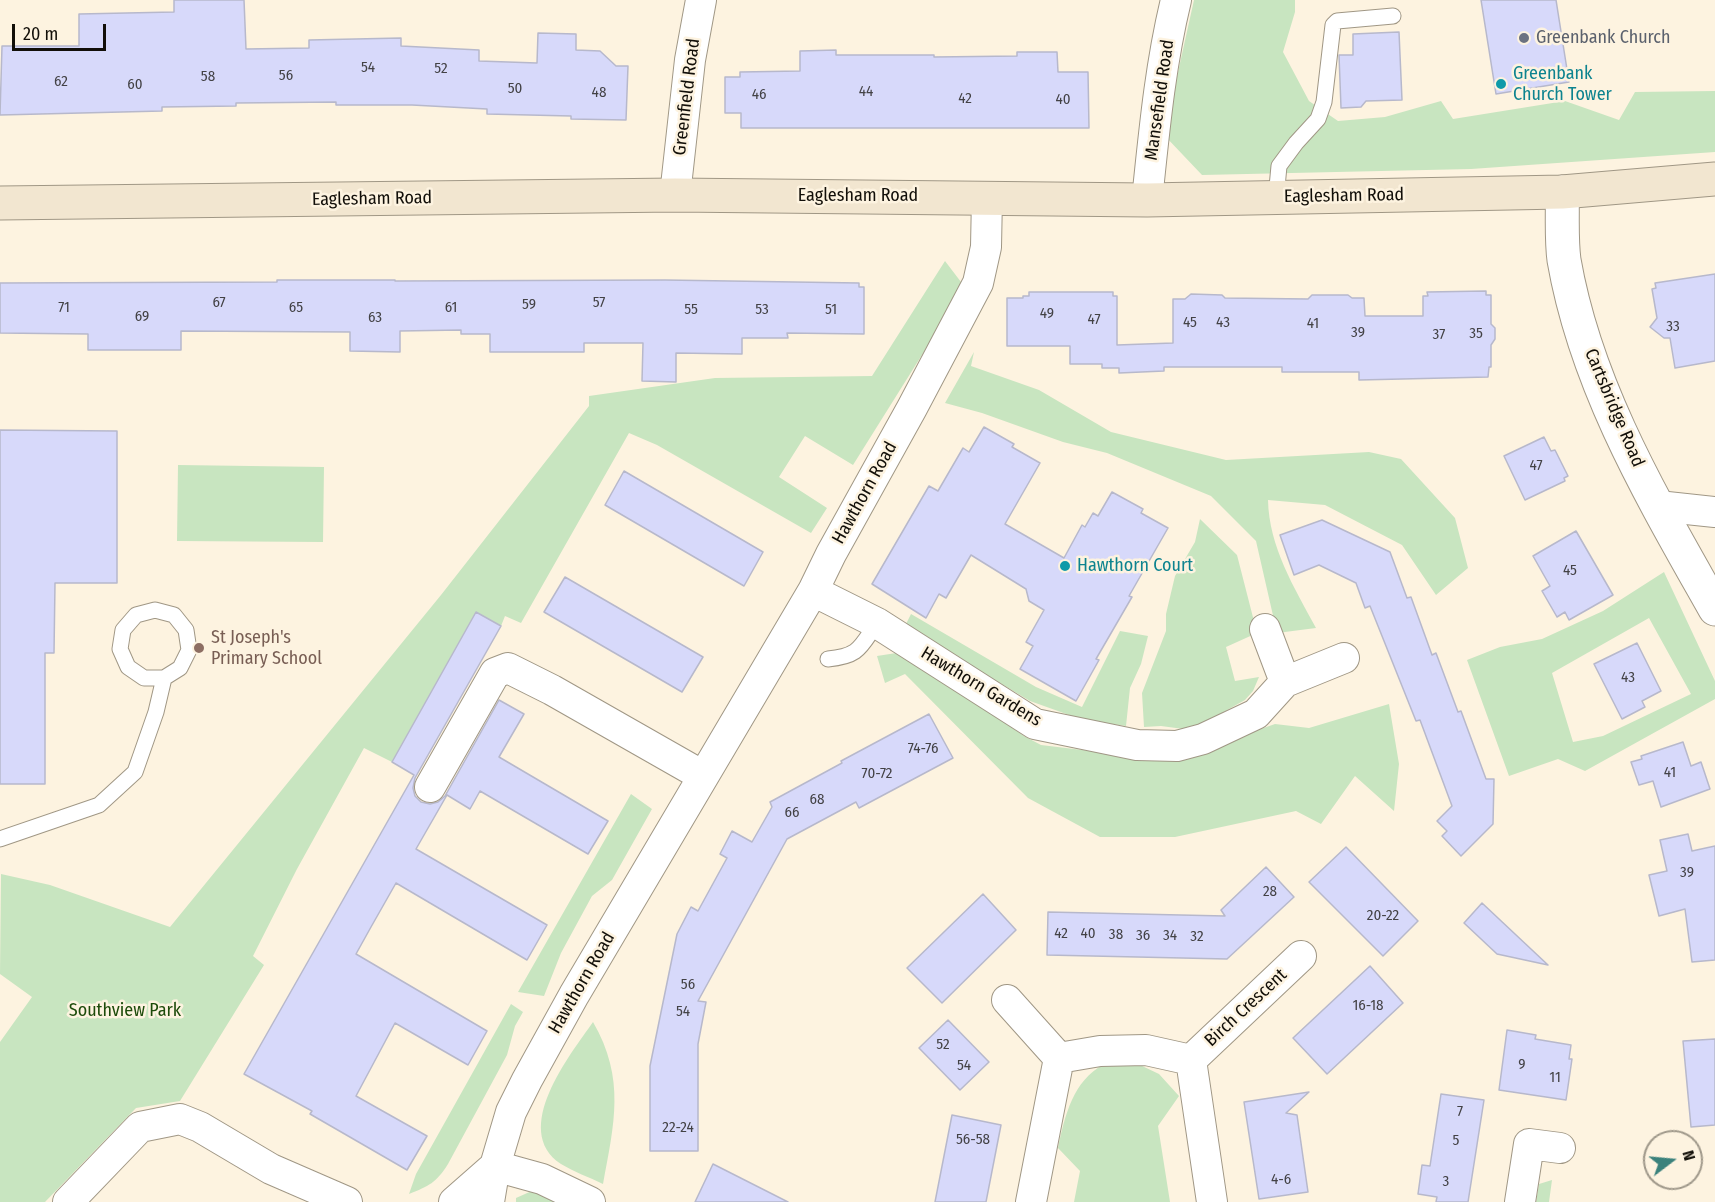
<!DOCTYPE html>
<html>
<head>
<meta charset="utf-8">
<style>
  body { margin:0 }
  #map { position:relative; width:1715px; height:1202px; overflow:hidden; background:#fdf3e0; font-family:"Fira Sans Condensed",sans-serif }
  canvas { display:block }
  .north { position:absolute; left:1643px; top:1130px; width:60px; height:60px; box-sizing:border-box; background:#fdf3e0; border:2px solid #9f988a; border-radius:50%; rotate:74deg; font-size:16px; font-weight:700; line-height:24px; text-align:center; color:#120f09 }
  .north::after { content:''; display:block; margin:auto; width:21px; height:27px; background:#3b827c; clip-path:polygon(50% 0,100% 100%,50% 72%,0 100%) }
  .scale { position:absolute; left:12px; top:24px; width:94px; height:27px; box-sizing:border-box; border:3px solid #120f09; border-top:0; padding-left:8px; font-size:18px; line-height:21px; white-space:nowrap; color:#120f09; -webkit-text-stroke:4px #fdf3e0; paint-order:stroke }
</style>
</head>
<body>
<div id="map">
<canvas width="1715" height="1202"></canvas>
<div class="north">N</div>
<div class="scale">20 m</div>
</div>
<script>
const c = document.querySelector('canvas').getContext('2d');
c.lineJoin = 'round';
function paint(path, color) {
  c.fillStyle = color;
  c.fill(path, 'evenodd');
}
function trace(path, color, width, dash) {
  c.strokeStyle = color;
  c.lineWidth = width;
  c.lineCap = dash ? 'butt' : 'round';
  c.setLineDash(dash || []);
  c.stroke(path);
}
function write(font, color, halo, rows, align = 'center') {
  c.font = font + ' "Fira Sans Condensed",sans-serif';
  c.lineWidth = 5;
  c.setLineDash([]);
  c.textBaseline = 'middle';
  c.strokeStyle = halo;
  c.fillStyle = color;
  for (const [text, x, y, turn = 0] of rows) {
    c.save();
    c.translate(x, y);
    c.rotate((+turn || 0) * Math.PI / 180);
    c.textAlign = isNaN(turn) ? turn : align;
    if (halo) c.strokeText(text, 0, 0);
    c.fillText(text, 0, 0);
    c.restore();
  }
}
paint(new Path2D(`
  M1194 0H1295V12L1283 52 1309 101 1338 121 1385 117 1441 101 1453 119 1565 101 1619 120 1635 92 1715 91V152L1471 169 1202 175 1164 135Z
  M945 261 961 282 957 299 853 465 805 436 779 477 827 508 811 533 657 445 629 433 521 623 505 616 501 626 476 613 392 762 364 748 297 869 253 956 264 965 180 1101 136 1108 45 1202H0V1042L32 997 0 974 1 874 50 885 170 927 441 595 589 406V396L715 378 872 376Z
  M974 352 971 366 1039 390 1111 432 1226 460 1369 452 1401 459 1455 518 1468 568 1436 595 1402 545 1325 505 1268 500C1269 547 1294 587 1316 628L1277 633 1256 541 1211 496 1107 453 1063 442 982 413 945 403Z
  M178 465 324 467 323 542 177 541Z
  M1200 519 1237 555 1257 633 1226 647 1235 681 1259 677 1253 691 1245 700 1191 730 1161 726 1144 727 1142 693 1166 631V614L1175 576 1195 542Z
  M1664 572 1715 681V699L1585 771 1558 759 1509 776 1467 660 1500 647 1542 639 1603 611ZM1649 618 1691 694 1603 736 1573 742 1552 673Z
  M911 614 1036 687 1082 707 1120 631 1148 636 1141 664 1130 688 1126 726 1083 720 1030 701 905 626Z
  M903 652 1024 736 1041 745 1157 759 1215 745 1275 724 1309 728 1389 704 1399 764 1394 811 1355 776 1321 824 1296 811 1175 837H1100L1028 798 905 674 885 683 877 656Z
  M631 794 652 809 612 880 592 896 561 953 544 996 518 992Z
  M511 1004 523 1012 515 1026 507 1055 448 1164C436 1183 429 1186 409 1194L416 1174Z
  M593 1022C626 1079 614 1124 603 1184 589 1177 574 1172 561 1164 510 1130 570 1055 593 1022Z
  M1104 1064 1140 1065 1159 1074 1179 1096 1158 1126 1170 1202H1074L1080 1171 1058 1148C1065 1115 1073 1081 1104 1064Z
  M1552 1180 1549 1202H1536L1539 1184Z
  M534 1190 559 1202H516V1198Z`), '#c8e5c0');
const building = new Path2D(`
  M174 0H244L246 49 309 48V40L401 38V46L479 50V61L537 63 538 33 576 34V50L600 51 616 66H628L626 120 571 119V116L487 114V109L412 105H336V102L236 103V106L162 107V111L0 115 2 46H79V14L174 12Z
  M1481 0H1556L1569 82 1496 94Z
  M1399 32 1402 100 1366 101 1361 107 1341 108 1339 55H1353V34Z
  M836 50V55H934V57L1017 56V52H1057L1058 72H1088L1089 128H741V113H725V77H740V72L800 71V51Z
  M1715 274V361L1675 368 1670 338H1664L1650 327 1657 318 1652 289 1656 288 1655 283Z
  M277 280H395V281L665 280 859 283V287H864V334L787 333 788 338H742V354L676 353V382L642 381 643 343H584V352H490V334H461V330L400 331V352L350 351V332L181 331V350H88V334L0 333V283L277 282Z
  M1486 291V295H1491V324L1495 328V339L1491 345V367H1489L1488 377 1359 380V372H1282V367H1164V371L1119 373V368H1102V364H1070V346H1007V298H1023V296H1029V292H1113V296H1117V345L1173 343V299H1185L1191 294 1222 295 1225 298 1308 299 1312 295H1348L1352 298H1364L1365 316H1423V296H1428L1427 292Z
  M984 427 1014 444 1012 447 1040 463 1005 524 1064 558 1082 525 1085 527 1093 513 1098 516 1112 492 1143 509 1141 513 1168 528 1129 596 1132 597 1096 659 1099 660 1076 701 1020 669 1033 646 1026 642 1044 610 1029 601 1026 589 971 555 946 598 939 594 926 618 872 584 929 486 938 491 963 448 969 452Z
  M0 430 117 431V583H55L54 653H45V784H0Z
  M1544 437 1551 451 1555 450 1568 476 1564 478 1565 481 1525 500 1504 456Z
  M624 471 763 552 744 586 605 505Z
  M1322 520 1390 552 1407 598 1411 597 1432 655 1436 653 1458 712 1461 711 1486 779H1494L1493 824 1461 856 1442 836 1447 831 1437 821 1452 806 1420 720 1416 721 1370 606 1365 608 1356 583 1319 565 1294 575 1280 535Z
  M1576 531 1613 595 1569 620 1565 612 1557 617 1542 591 1550 586 1533 556Z
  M565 577 703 657 682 692 544 612Z
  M476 612 501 626 415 778 413 788 415 796 421 802 430 804 438 802 445 796 499 700 524 714 499 757 608 821 588 854 480 791 470 809 447 795 416 849 547 925 527 960 396 883 371 927 356 954 487 1031 468 1065 395 1023 356 1096 427 1136 407 1170 310 1114 312 1111 244 1074 414 775 392 762Z
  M1637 643 1661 691 1642 701 1645 707 1622 719 1594 664Z
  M929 714 953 758 859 808 856 802 787 839 698 1001 706 1002 698 1044V1151H650V1066L677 934 691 907 698 911 727 858 720 854 732 831 752 842 772 807 770 802 842 763 841 761Z
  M1683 742 1691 766 1701 762 1710 789 1661 807 1653 781 1639 785 1631 762 1642 759 1641 756Z
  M1688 834 1692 851 1715 846V960L1692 962 1685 909 1659 916 1649 875 1667 871 1660 840Z
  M1346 847 1418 921 1383 956 1309 882Z
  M1266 867 1294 897 1227 959 1047 955 1048 912 1225 916 1221 910Z
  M983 894 1016 930 942 1003 907 968Z
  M1482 903 1548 965 1497 954 1464 923Z
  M1370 966 1403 1003 1327 1074 1293 1038Z
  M948 1020 989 1062 960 1090 919 1048Z
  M1507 1030 1536 1035 1535 1039 1571 1045 1569 1059H1572L1566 1100 1499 1090Z
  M1715 1039V1125L1691 1127 1683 1041Z
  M1309 1092 1286 1113 1297 1115 1308 1192 1259 1199 1244 1102Z
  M1441 1094 1484 1100 1468 1202H1436L1437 1197 1418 1194 1422 1165 1430 1166Z
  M952 1115 1001 1125 986 1202H935Z
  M713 1164 788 1202H695Z`);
paint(building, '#d7d9fa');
trace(building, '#b7b8cb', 1.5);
const service = new Path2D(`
  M1276 198 1279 166 1296 143 1318 119 1324 102 1333 25 1337 21 1393 16
  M828 659C860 656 860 647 877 623
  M0 839 99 805 135 772 156 712 164 678 180 668 189 650 186 630 174 615 155 610 136 615 123 630 120 649 128 667 144 678H164`);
const minor = new Path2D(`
  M675 195 690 60 701 0
  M1147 200C1154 133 1160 66 1176 0
  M1658 506 1715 512
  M813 591 877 623 1035 724 1137 745 1177 746 1203 739 1256 714 1285 682 1344 658
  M1265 629 1285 682
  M430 787 495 673 508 668 552 690 703 776
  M1007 1000 1059 1058
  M1191 1060 1301 956
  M495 1166 542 1179 590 1202
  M68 1202 140 1127 180 1119 200 1127 271 1169 347 1202
  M454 1202 495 1166
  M489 1202 495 1166 511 1112 527 1080 574 995 813 591 831 554 912 408 978 283 986 247 987 197
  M1031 1202 1059 1058 1100 1051 1146 1050 1191 1060 1212 1202
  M1520 1202 1529 1144 1560 1148`);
const tertiary = new Path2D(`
  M1562 192C1563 214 1561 238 1564 260 1586 387 1653 499 1715 609`);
const secondary = new Path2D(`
  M0 203 675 195 1147 200 1562 192 1715 179`);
trace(service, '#a09785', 17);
trace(minor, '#a09785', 32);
trace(tertiary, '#a09785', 35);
trace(secondary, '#a09785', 35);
trace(service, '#fff', 15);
trace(minor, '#fff', 30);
trace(tertiary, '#fff', 33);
trace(secondary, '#f2e6d0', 33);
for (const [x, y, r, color] of [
  [1524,38,6,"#6b7280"],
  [1501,84,6,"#0f9aa8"],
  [1065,566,6,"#0f9aa8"],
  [199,648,6,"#8d6e63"]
]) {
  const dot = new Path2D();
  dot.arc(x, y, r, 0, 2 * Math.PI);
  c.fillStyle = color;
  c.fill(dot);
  trace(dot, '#fdf3e0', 2);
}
write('15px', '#434245', null, [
  ["54",368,68],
  ["52",441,69],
  ["56",286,76],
  ["58",208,77],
  ["62",61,82],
  ["60",135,85],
  ["50",515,89],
  ["44",866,92],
  ["48",599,93],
  ["46",759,95],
  ["42",965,99],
  ["40",1063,100],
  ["67",219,303],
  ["57",599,303],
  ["59",529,305],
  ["71",64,308],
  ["65",296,308],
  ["61",451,308],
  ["55",691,310],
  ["53",762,310],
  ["51",831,310],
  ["49",1047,314],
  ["69",142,317],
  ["63",375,318],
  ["47",1094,320],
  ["45",1190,323],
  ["43",1223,323],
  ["41",1313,324],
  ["33",1673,327],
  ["39",1358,333],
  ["35",1476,334],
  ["37",1439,335],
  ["47",1536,466],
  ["45",1570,571],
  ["43",1628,678],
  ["74-76",923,749],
  ["41",1670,773],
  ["70-72",877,774],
  ["68",817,800],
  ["66",792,813],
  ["39",1687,873],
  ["28",1270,892],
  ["20-22",1383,916],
  ["42",1061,934],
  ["40",1088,934],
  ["38",1116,935],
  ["36",1143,936],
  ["34",1170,936],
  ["32",1197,937],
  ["56",688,985],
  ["16-18",1368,1006],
  ["54",683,1012],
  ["52",943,1045],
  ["9",1522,1065],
  ["54",964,1066],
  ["11",1555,1078],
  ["7",1460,1112],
  ["22-24",678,1128],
  ["56-58",973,1140],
  ["5",1456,1141],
  ["4-6",1281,1180],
  ["3",1446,1182]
]);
write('18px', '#5b616d', '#fdf3e0', [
  ["Greenbank Church",1536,38]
], 'left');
write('18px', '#0d838f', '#fdf3e0', [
  ["Greenbank",1513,74],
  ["Church Tower",1513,95],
  ["Hawthorn Court",1077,566]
], 'left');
write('18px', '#120f09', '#fdf3e0', [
  ["Greenfield Road",687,97,-83],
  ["Mansefield Road",1160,100,-82],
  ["Eaglesham Road",858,196],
  ["Eaglesham Road",1344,196,-1],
  ["Eaglesham Road",372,199,-1],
  ["Cartsbridge Road",1614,408,67],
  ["Hawthorn Road",865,493,-61],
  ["Hawthorn Gardens",981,687,31],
  ["Hawthorn Road",582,983,-60],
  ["Birch Crescent",1246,1008,-43]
]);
write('18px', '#785e54', '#fdf3e0', [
  ["St Joseph's",211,638],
  ["Primary School",211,659]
], 'left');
write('18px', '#1d4b0a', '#fdf3e0', [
  ["Southview Park",125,1011]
]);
</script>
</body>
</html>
